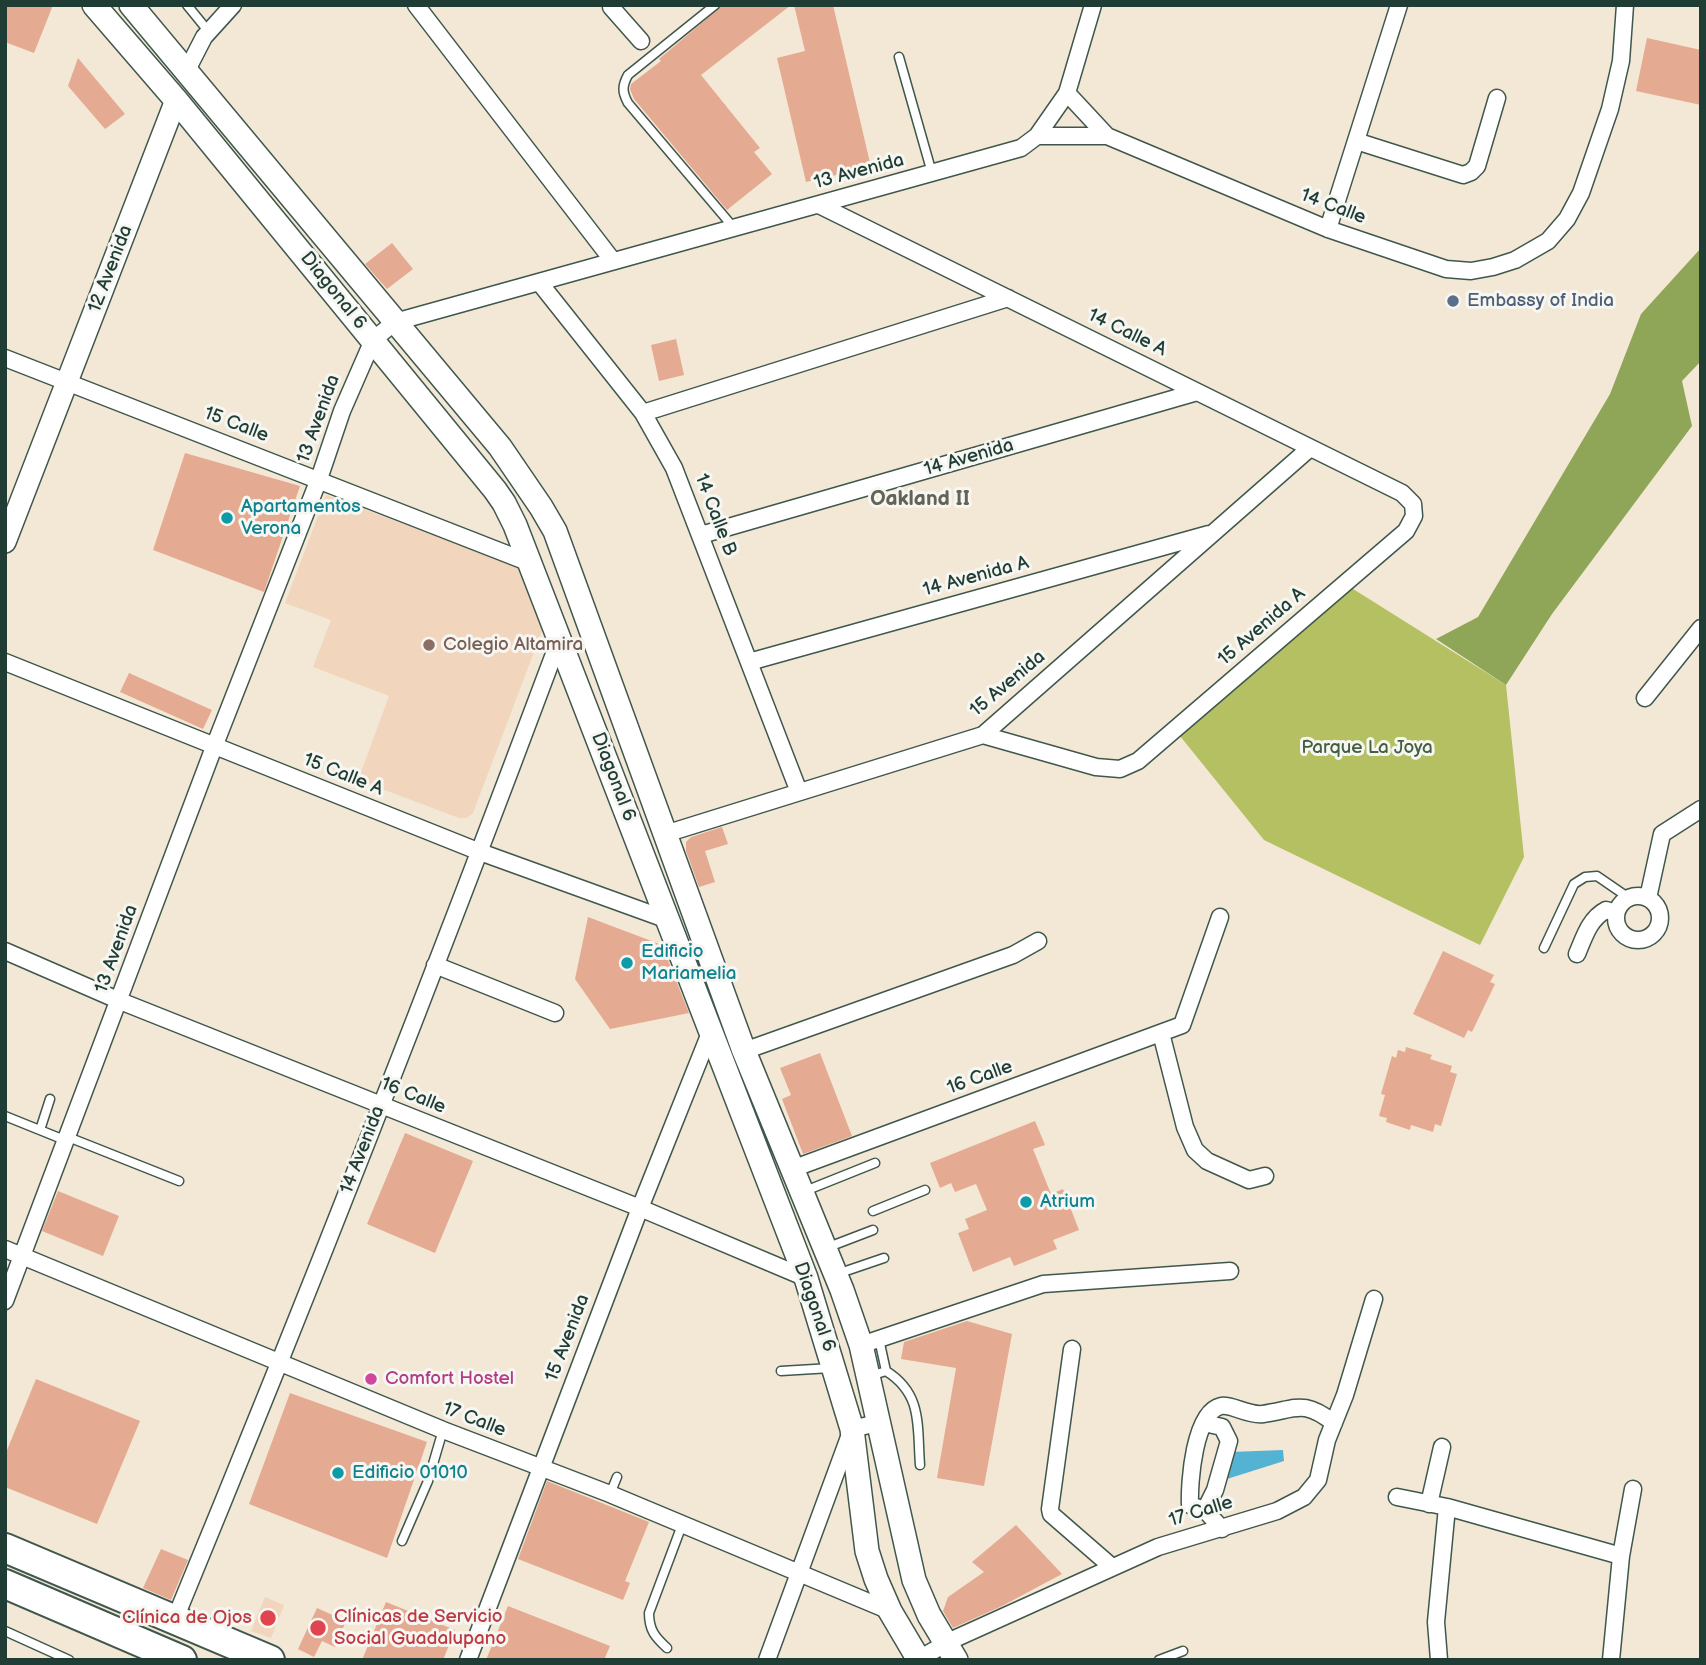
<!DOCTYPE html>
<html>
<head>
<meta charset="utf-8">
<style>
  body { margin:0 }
  #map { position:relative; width:1706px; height:1665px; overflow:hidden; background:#f3e8d5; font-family:"Balsamiq Sans",sans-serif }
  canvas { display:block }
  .frame { position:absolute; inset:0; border:7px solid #1f3d34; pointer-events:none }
</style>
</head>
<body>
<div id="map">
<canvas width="1706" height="1665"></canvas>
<div class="frame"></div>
</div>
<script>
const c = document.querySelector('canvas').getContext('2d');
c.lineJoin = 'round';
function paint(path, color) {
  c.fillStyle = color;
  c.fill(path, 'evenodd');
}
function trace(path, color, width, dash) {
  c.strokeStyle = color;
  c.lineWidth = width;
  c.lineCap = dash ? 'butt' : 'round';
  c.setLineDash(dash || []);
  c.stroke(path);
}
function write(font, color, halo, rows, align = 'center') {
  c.font = font + ' "Balsamiq Sans",sans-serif';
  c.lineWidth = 6;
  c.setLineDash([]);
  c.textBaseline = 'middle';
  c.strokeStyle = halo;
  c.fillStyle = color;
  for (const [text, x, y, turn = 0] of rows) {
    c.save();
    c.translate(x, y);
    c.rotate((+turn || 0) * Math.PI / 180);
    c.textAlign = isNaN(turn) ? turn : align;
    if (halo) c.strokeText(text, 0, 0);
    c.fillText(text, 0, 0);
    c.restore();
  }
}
paint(new Path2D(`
  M326 495 519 567 545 623 473 813 467 818H459L358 780 389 696 313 667 331 620 285 603Z
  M265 1597 284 1605 271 1638 251 1631Z`), '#f1d5bd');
paint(new Path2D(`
  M1350 587 1506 685 1524 857 1480 945 1264 840 1180 736Z`), '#b4c062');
paint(new Path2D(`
  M1701 248V361L1682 381 1692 426 1552 614 1506 685 1436 639 1478 617 1610 394 1641 314Z`), '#8fa658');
paint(new Path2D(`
  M1283 1450 1284 1461 1227 1479 1230 1452Z`), '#54b3d3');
paint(new Path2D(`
  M5 5H53L34 53 5 42Z
  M723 5H791L701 75 760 148 754 152 772 174 727 210 634 99 630 89 631 84 661 61 659 59Z
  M794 5H833L871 167 806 182 777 58 805 51Z
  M1647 38 1701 50V105L1636 91Z
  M78 58 125 114 105 129 68 86Z
  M392 243 413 269 387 289 365 264Z
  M676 339 684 375 659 381 651 345Z
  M185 453 300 486 264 592 153 550Z
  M129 673 212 710 203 729 120 692Z
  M722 827 728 844 705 851 715 882 699 887 686 851V842L691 837Z
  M588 917 662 945 689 1013 610 1029 575 979Z
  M1443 951 1494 975 1490 982 1495 984 1472 1032 1468 1030 1464 1038 1413 1014Z
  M1406 1047 1432 1055 1430 1059 1452 1066 1450 1072 1457 1074 1441 1126 1435 1124 1433 1132 1411 1125 1410 1130 1386 1122 1387 1118 1379 1116 1385 1095 1381 1094 1392 1056 1396 1058 1398 1050 1405 1052Z
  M820 1053 852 1136 803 1154 782 1099 791 1095 780 1068Z
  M1035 1121 1045 1145 1033 1149 1051 1194 1063 1189 1079 1230 1053 1240 1057 1249 1014 1266 1010 1257 973 1272 958 1233 969 1229 965 1219 987 1210 976 1184 955 1192 951 1183 940 1188 930 1163Z
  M405 1133 473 1161 435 1253 367 1224Z
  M58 1191 119 1216 103 1256 42 1231Z
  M967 1321 1012 1334 984 1486 937 1478 956 1368 901 1359 904 1342Z
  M36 1379 140 1421 97 1524 5 1487V1455Z
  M290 1393 427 1442 387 1558 249 1504Z
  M547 1481 649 1522 625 1581 630 1583 623 1600 518 1559Z
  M1016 1525 1062 1574 1002 1606 953 1628 943 1611 948 1597 984 1572 972 1562Z
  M161 1549 188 1560 171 1600 143 1588Z
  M386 1602 455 1630 443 1660H362Z
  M508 1606 610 1646 604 1660H486Z
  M317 1608 346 1621 335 1647 322 1641 314 1657 298 1649Z`), '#e4aa92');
const service = new Path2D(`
  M187 5 209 32
  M715 5 628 75C622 86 622 92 628 103L734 228
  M899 57 932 173
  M1544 948 1574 884 1585 877 1597 876 1629 898
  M5 1116 67 1141
  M40 1130 50 1099
  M68 1137 179 1181
  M805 1191 875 1163
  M873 1211 925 1190
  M826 1248 873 1230
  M837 1274 884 1258
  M879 1339 886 1371
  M781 1371 831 1368
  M870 1376 886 1371C923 1394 917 1426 920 1465
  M610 1494 617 1477
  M402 1541 428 1481 443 1430
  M5 1631 69 1660
  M667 1648C655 1637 649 1630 649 1613L682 1525
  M1159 1660 1183 1651`);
const minor = new Path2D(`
  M416 5 613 261
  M611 7 641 41
  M186 72 204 37 233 5
  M1067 93 1107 136
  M1037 136H1107L1328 229 1446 269 1471 271 1493 267 1515 260 1548 241 1567 219 1581 193 1610 109 1621 61 1625 5
  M1356 141 1463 175 1471 172 1477 166 1497 98
  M819 205 1402 493 1413 504 1414 516 1406 531 1138 761 1120 769 1096 767 983 735
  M1328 229 1399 5
  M539 282 643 413 674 468 799 792
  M5 358 530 563
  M643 413 1008 298
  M701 535 1197 392
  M5 662 480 852 668 920
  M749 662 1209 534
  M1645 698 1701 628
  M665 834 983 735 1310 448
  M1616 918a22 22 0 1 1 44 0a22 22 0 1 1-44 0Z
  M1648 898 1662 834 1701 809
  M5 951 120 1001 640 1208 806 1278
  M1577 954C1584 938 1589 919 1606 910L1616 913
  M435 965 555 1013
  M1161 1033 1185 1127 1195 1150 1207 1161 1249 1180 1265 1176
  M744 1051 1013 955 1038 941
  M792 1169 1182 1025 1220 917
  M5 1249 443 1430 610 1494 890 1611
  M5 1301 214 747 319 479 342 411 373 340 395 322 1021 148 1037 136 1067 93 1093 5
  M861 1345 1043 1284 1230 1271
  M1072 1349 1050 1509 1051 1514 1112 1567
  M1204 1423 1222 1427 1229 1441 1215 1490 1205 1510
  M1397 1497 1447 1507 1621 1556
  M1429 1504 1442 1447
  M1222 1529 1205 1510 1190 1505C1189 1483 1194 1412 1221 1406 1232 1404 1248 1416 1263 1414 1297 1409 1303 1399 1334 1423
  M175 1619C309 1294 437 967 560 638
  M919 1659 952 1640 1158 1547 1277 1511 1304 1497 1318 1480 1327 1440 1345 1395 1374 1299
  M468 1660 640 1208 710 1033
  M767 1660 852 1429 877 1423
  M1439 1660 1436 1622 1447 1507
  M1611 1660 1621 1556 1633 1489`);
const tertiary = new Path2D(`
  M5 542 176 100`);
const secondary = new Path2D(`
  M94 5 176 100 495 490 504 503 515 525 806 1278 852 1429 867 1551 876 1579 890 1611 919 1660
  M131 5 500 447 541 507 555 531 744 1051 842 1290 861 1345 914 1580 929 1615 956 1660`);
const trunk = new Path2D(`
  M5 1548 270 1660
  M5 1584 182 1660`);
trace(service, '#3f574c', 11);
trace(minor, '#3f574c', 19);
trace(tertiary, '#3f574c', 24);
trace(secondary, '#3f574c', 26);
trace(trunk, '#3f574c', 32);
trace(service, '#fff', 8);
trace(minor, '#fff', 16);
trace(tertiary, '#fff', 21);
trace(secondary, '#fff', 23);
trace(trunk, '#fff', 28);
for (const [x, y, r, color] of [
  [1453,301,7,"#5c6f8a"],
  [227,518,7,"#0f9aa8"],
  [429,645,7,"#8d6e63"],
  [627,963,7,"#0f9aa8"],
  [1026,1202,7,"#0f9aa8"],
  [371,1379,7,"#d1479c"],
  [338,1473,7,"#0f9aa8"],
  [268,1618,9,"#e0444e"],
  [318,1628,9,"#e0444e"]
]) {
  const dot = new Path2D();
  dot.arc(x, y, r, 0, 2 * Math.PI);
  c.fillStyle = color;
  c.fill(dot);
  trace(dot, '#f6f6f2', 2.5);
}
write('19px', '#1f3d34', '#f6f6f2', [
  ["13 Avenida",859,172,-15],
  ["14 Calle",1333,207,21],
  ["12 Avenida",111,269,-69],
  ["Diagonal 6",333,291,51],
  ["14 Calle A",1127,333,26],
  ["13 Avenida",319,419,-70],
  ["15 Calle",236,425,21],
  ["14 Avenida",969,458,-16],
  ["14 Calle B",715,515,69],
  ["14 Avenida A",976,577,-15],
  ["15 Avenida A",1262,627,-41],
  ["15 Avenida",1008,684,-40],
  ["15 Calle A",343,775,22],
  ["Diagonal 6",613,777,69],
  ["13 Avenida",117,949,-70],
  ["16 Calle",980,1078,-20],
  ["16 Calle",413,1096,22],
  ["14 Avenida",363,1150,-69],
  ["Diagonal 6",814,1307,71],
  ["15 Avenida",568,1338,-69],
  ["17 Calle",474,1420,21],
  ["17 Calle",1201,1512,-17]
]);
write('19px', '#4e5e75', '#f6f6f2', [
  ["Embassy of India",1467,301]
], 'left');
write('19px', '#0d838f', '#f6f6f2', [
  ["Apartamentos",241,507],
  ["Verona",241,529],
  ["Edificio",641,952],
  ["Mariamelia",641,974],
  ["Atrium",1040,1202],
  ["Edificio 01010",352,1473]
], 'left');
write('19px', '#785e54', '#f6f6f2', [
  ["Colegio Altamira",443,645]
], 'left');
write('19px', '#445e40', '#f6f6f2', [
  ["Parque La Joya",1367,748]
]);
write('19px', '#b23c85', '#f6f6f2', [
  ["Comfort Hostel",385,1379]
], 'left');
write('19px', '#be3a42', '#f6f6f2', [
  ["Clínicas de Servicio",334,1617],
  ["Social Guadalupano",334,1639],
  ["Clínica de Ojos",252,1618,"right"]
], 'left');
write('bold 21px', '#646355', '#f6f6f2', [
  ["Oakland II",920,500]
]);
</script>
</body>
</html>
